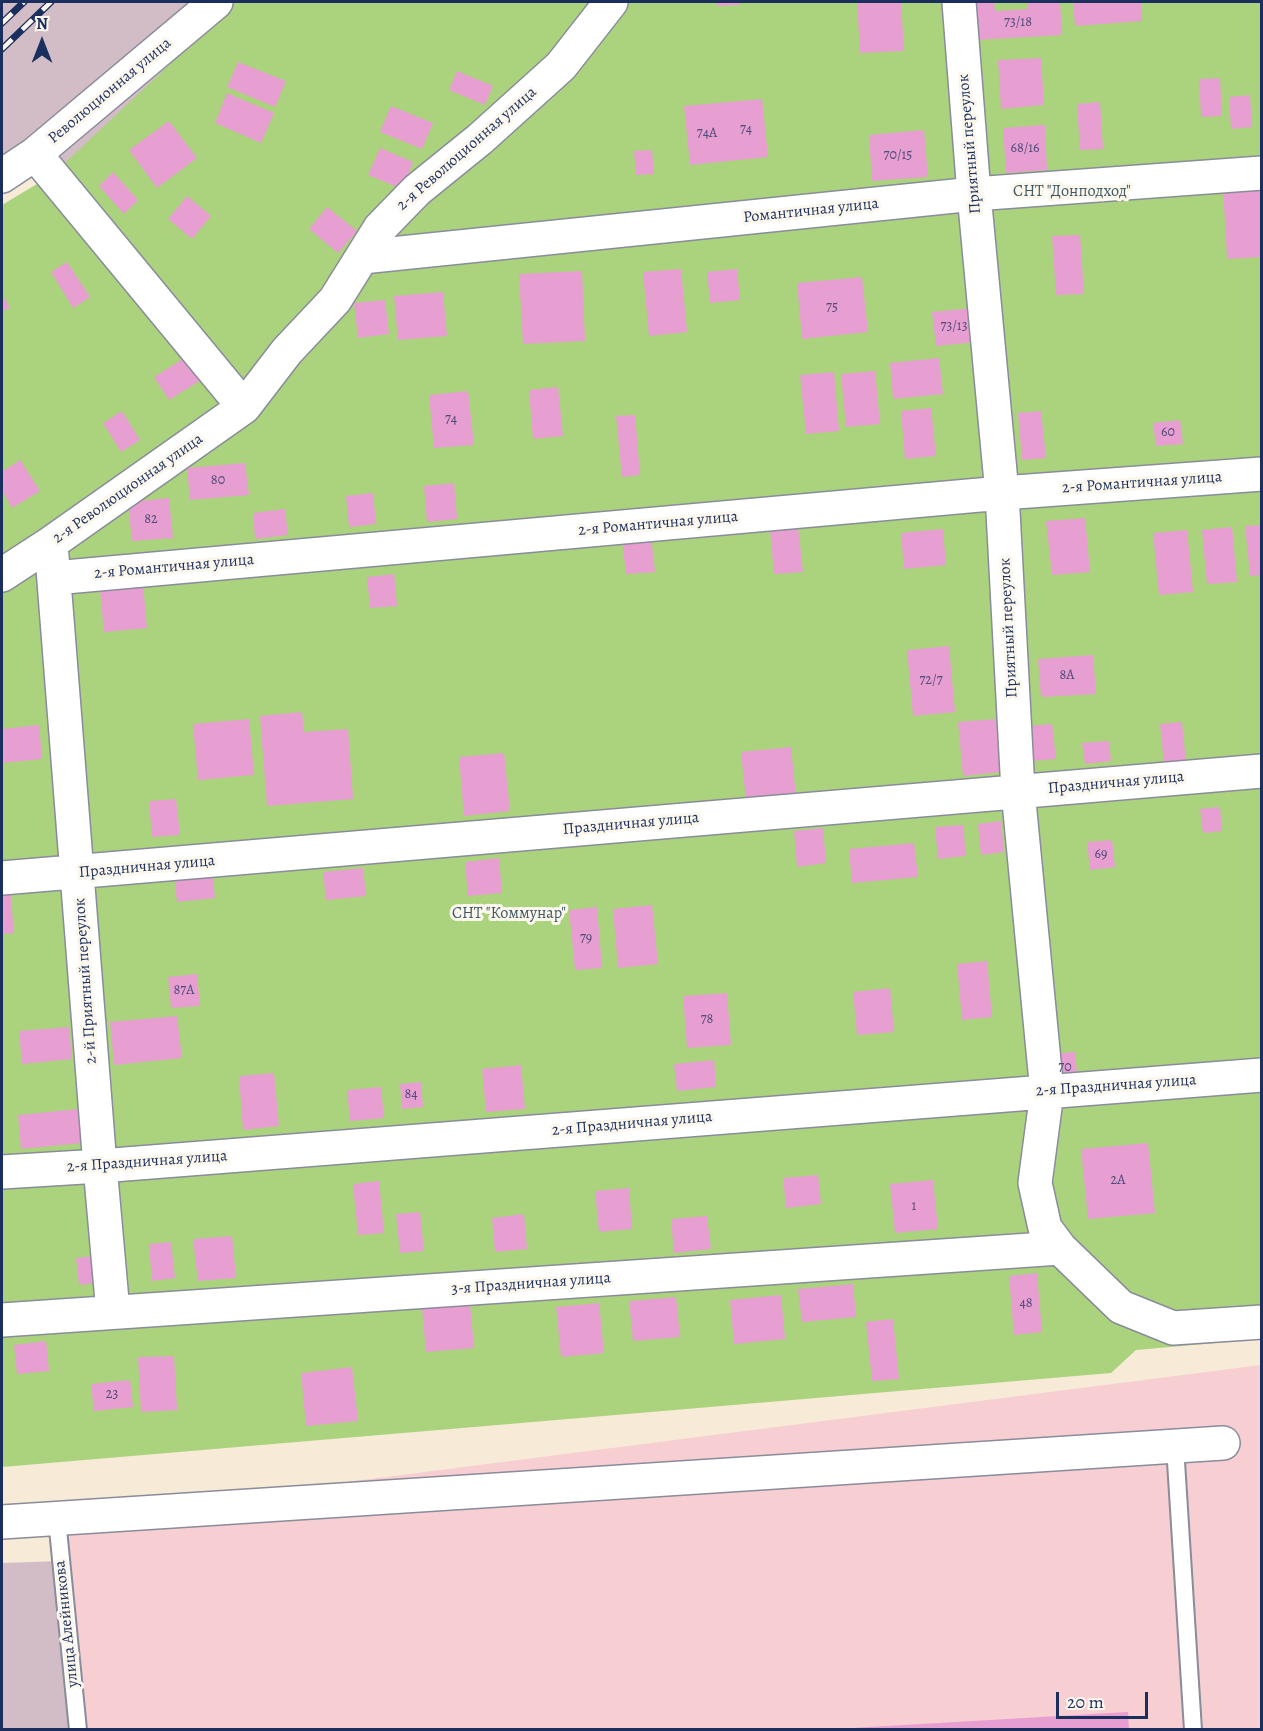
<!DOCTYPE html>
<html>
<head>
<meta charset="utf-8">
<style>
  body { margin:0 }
  #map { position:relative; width:1263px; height:1731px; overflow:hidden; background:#f7ead6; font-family:Alegreya,serif }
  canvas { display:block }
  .frame { position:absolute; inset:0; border:3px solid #1b2f5e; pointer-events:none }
  .north { position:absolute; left:12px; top:12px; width:60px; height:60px; -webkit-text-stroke:4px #fbf7ec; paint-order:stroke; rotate:0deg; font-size:16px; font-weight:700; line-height:24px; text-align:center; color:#1b2f5e }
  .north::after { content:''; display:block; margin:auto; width:21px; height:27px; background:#1b2f5e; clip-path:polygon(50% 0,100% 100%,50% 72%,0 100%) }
  .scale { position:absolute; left:1056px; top:1692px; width:92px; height:27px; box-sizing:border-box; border:3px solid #1b2f5e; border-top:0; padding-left:8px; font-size:18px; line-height:21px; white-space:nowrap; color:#1b2f5e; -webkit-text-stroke:4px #fbf7ec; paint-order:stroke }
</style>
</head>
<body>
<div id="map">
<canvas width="1263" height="1731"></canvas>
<div class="frame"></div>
<div class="north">N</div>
<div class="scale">20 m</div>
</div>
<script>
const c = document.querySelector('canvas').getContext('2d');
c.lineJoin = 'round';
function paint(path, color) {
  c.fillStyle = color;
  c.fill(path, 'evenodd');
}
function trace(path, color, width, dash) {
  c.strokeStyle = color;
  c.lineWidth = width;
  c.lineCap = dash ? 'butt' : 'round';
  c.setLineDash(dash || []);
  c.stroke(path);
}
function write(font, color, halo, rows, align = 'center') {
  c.font = font + ' Alegreya,serif';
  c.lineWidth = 6;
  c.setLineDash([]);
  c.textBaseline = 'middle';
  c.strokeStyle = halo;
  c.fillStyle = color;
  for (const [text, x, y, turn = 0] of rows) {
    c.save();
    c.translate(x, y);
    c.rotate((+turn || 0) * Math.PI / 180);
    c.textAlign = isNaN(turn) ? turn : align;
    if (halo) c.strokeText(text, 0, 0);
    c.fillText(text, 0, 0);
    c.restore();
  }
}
paint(new Path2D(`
  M1261 1365V1729H79L57 1519Z`), '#f7cfd3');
paint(new Path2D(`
  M2 2H292L65 183 43 166 2 192Z
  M60 1561 73 1729H2V1563Z`), '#d2bdc7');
paint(new Path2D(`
  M236 2H1261V1339L1136 1350 1111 1373 2 1467V205L52 175Z`), '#abd37e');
paint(new Path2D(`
  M717 2H739V5L717 6Z
  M857 2H901L904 51 860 53Z
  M974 2H994L995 11 1028 9V2H1060L1062 35 976 40Z
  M1073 2H1141L1142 21 1075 26Z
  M1041 58 1044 105 1001 109 998 60Z
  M238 62 286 81 275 107 227 87Z
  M457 71 493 86 485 105 449 90Z
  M1220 78 1222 116 1201 117 1199 79Z
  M227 93 274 113 261 143 215 123Z
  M1250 95 1252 127 1231 129 1229 97Z
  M762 99 768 157 690 165 684 106Z
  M1100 102 1103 149 1080 150 1077 104Z
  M391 106 433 123 422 149 380 132Z
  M169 121 197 158 157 188 129 150Z
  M1045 125 1047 170 1006 173 1003 128Z
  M924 130 928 177 872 181 869 135Z
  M380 148 413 162 402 189 368 175Z
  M652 150 654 174 636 175 634 151Z
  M113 172 138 200 124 214 99 186Z
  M1262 184V257L1227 259 1223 186Z
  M187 196 211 216 192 239 168 219Z
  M327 207 357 231 338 253 309 229Z
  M1080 235 1084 294 1056 295 1052 236Z
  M67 262 90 297 73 308 51 272Z
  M681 269 687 332 649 336 643 272Z
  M737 269 740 300 710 303 707 272Z
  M582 271 585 341 523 344 519 274Z
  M862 277 868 332 802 339 797 283Z
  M443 292 447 336 398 340 394 296Z
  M2 295 10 307 2 312Z
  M385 300 389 334 358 338 354 303Z
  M972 308 976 342 936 346 932 312Z
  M186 357 201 380 169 400 154 377Z
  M939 358 943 394 893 399 890 363Z
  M875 371 880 424 846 427 841 374Z
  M834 372 839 431 806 434 800 375Z
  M558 387 563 436 533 439 529 390Z
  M468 391 474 445 434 448 429 395Z
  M931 408 936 456 905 459 901 411Z
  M122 411 140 440 121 452 103 423Z
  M1041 411 1046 458 1022 460 1018 413Z
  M635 415 640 475 622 477 616 416Z
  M1180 420 1183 444 1156 446 1153 423Z
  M20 460 40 491 12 508 2 490V472Z
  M245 463 249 495 190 500 187 468Z
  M454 483 457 519 427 522 424 486Z
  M373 493 376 524 349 527 346 496Z
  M169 498 173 538 132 541 128 502Z
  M285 509 288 535 255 539 253 513Z
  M1085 518 1090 572 1052 575 1046 521Z
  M1262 525V575L1250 576 1245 526Z
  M798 527 803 572 774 574 770 530Z
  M1232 527 1237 582 1207 584 1202 530Z
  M943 529 946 565 904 569 901 533Z
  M1187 530 1193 592 1159 595 1153 533Z
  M651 537 655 572 626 574 622 540Z
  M394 574 397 606 370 608 367 577Z
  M143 585 147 628 104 632 100 590Z
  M949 646 955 712 913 716 907 650Z
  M1093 655 1096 694 1041 697 1038 659Z
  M302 712 304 732 348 729 353 799 267 806 260 716Z
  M249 719 254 775 198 780 193 724Z
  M996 719 1001 772 963 776 958 722Z
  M1182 722 1186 762 1164 764 1160 724Z
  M1052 724 1056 759 1031 761 1028 726Z
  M39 725 42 759 2 763V729Z
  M1109 741 1111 761 1085 764 1082 743Z
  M791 747 796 797 746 801 741 752Z
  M504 753 510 811 464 816 459 757Z
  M176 799 180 835 152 837 149 801Z
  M1220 807 1222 831 1203 833 1200 809Z
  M1001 821 1004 852 981 855 978 824Z
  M963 825 966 856 938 859 935 827Z
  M823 828 826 863 797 867 794 831Z
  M1112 840 1115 867 1090 870 1087 842Z
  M914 843 918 877 852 883 849 849Z
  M499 858 502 893 468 896 465 862Z
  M363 868 366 896 326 900 323 872Z
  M212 870 215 898 177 902 174 874Z
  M10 889 14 933 2 934V890Z
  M652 905 658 964 618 968 613 909Z
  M597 907 602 968 575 970 569 910Z
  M987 961 992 1017 962 1020 957 964Z
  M197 974 200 1006 171 1008 168 977Z
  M890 988 894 1032 857 1035 853 992Z
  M727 993 731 1045 687 1048 683 996Z
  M177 1016 182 1058 114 1065 110 1022Z
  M69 1027 72 1059 22 1064 19 1031Z
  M1075 1052 1078 1083 1055 1085 1053 1054Z
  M714 1060 716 1087 677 1091 674 1064Z
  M521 1065 525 1109 486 1112 482 1069Z
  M274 1073 279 1126 243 1130 239 1076Z
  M421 1082 423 1107 402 1109 400 1084Z
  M381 1087 384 1118 350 1121 347 1090Z
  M78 1109 82 1143 21 1149 18 1115Z
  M1148 1143 1155 1213 1088 1219 1081 1149Z
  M818 1175 821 1204 786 1208 783 1178Z
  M933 1180 938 1229 895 1233 890 1184Z
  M379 1181 384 1233 358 1235 353 1184Z
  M629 1188 632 1229 599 1232 595 1191Z
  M420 1212 424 1251 400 1253 396 1214Z
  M524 1214 527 1249 495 1252 492 1218Z
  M707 1216 711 1249 674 1253 671 1219Z
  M232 1236 236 1278 198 1281 193 1239Z
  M171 1242 175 1278 152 1281 149 1244Z
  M95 1256 97 1283 79 1285 76 1258Z
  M1037 1273 1042 1332 1014 1335 1009 1276Z
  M853 1284 856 1317 802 1322 798 1289Z
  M781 1295 785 1339 734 1344 730 1300Z
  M676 1297 680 1337 633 1341 629 1301Z
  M599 1303 604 1353 561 1357 556 1307Z
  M470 1304 474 1348 426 1352 422 1308Z
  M893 1319 899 1379 872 1381 866 1322Z
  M46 1341 49 1371 17 1374 14 1345Z
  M174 1356 177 1410 141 1412 138 1357Z
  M352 1367 358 1421 306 1426 301 1373Z
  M130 1380 133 1407 94 1411 91 1384Z
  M1128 1712 1129 1730H853L852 1728Z`), '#e79ed1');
const lane = new Path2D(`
  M1175 1446 1193 1730
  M57 1519 78 1730`);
const street = new Path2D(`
  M959 2 974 194 1002 493 1018 791 1047 1092 1035 1183 1045 1228 1060 1248 1121 1307 1173 1328 1262 1322
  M35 154 244 407
  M2 176 35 154 216 2
  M362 257 974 194 1262 173
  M52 556 100 1166 113 1312
  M2 575 51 543 244 407 287 351 335 300 380 228 417 190 480 139 561 66 611 2
  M54 578 1002 493 1262 474
  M2 878 1262 771
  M2 1172 100 1166 1262 1075
  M2 1320 1060 1248
  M2 1522 1223 1443`);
trace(lane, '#898c9a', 20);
trace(street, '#898c9a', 36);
trace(lane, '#fff', 16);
trace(street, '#fff', 33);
const rail = new Path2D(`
  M2 23 24 2
  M2 49 51 2`);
trace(rail, '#1b2f5e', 7);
trace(rail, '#fbf7ec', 4.5, [14]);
write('14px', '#4e4b7b', null, [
  ["73/18",1018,23],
  ["74",746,130],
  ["74А",707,134],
  ["68/16",1025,149],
  ["70/15",898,156],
  ["75",832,308],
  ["73/13",954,327],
  ["74",451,420],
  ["60",1168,433],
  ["80",218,481],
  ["82",151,520],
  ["8А",1067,676],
  ["72/7",931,681],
  ["69",1101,855],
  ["79",586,939],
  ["87А",184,991],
  ["78",707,1020],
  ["70",1065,1068],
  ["84",411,1095],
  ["2А",1118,1181],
  ["1",914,1207],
  ["48",1026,1304],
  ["23",112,1395]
]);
write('16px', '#1b2f5e', '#fbf7ec', [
  ["Революционная улица",110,91,-40],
  ["Приятный переулок",970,144,-95],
  ["2-я Революционная улица",467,149,-41],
  ["Романтичная улица",811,211,-6],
  ["2-я Романтичная улица",1142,483,-4],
  ["2-я Революционная улица",128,489,-35],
  ["2-я Романтичная улица",658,524,-5],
  ["2-я Романтичная улица",174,567,-5],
  ["Приятный переулок",1009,628,-93],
  ["Праздничная улица",1116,783,-5],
  ["Праздничная улица",631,824,-5],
  ["Праздничная улица",147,867,-5],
  ["2-й Приятный переулок",86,981,-94],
  ["2-я Праздничная улица",1116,1086,-4],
  ["2-я Праздничная улица",632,1124,-5],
  ["2-я Праздничная улица",147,1162,-4],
  ["3-я Праздничная улица",531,1284,-4],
  ["улица Алейникова",67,1624,-96]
]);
write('16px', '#3f5866', '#fbf7ec', [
  ["СНТ \"Донподход\"",1072,192],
  ["СНТ \"Коммунар\"",509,914]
]);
</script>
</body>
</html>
